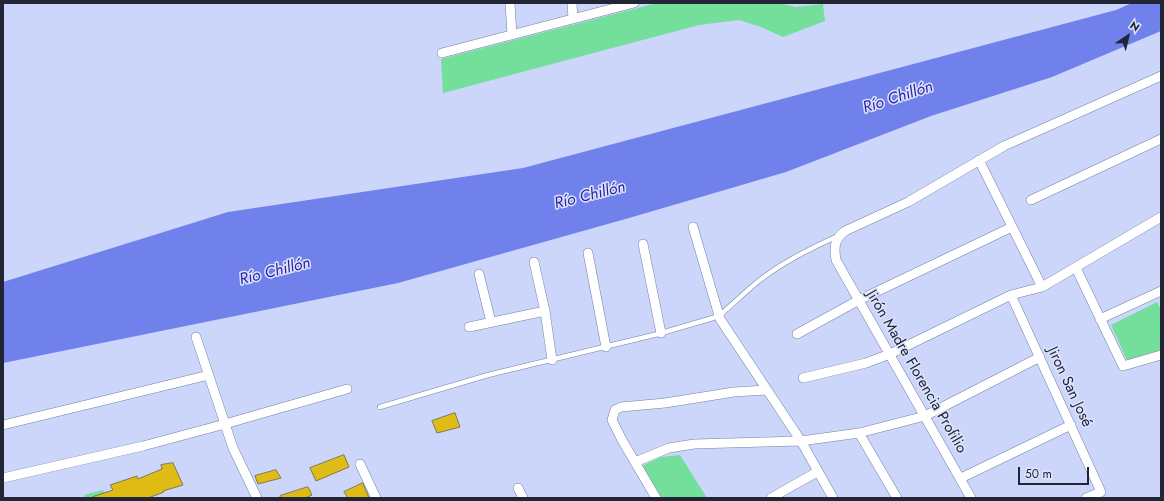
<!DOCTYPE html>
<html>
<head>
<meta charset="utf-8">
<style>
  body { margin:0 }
  #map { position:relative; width:1164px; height:501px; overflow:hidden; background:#ccd5fa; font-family:Jost,sans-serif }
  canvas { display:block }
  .frame { position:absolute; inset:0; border:4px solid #222536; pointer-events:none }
  .north { position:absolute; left:1108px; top:16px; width:40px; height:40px; -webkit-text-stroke:3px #dce3fe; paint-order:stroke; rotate:35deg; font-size:11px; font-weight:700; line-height:16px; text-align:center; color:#222536 }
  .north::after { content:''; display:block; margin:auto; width:14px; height:18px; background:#222536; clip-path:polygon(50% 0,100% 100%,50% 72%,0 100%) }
  .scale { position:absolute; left:1018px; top:467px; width:71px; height:18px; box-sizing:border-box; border:2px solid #222536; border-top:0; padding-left:5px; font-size:12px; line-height:14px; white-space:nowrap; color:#222536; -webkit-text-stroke:3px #dce3fe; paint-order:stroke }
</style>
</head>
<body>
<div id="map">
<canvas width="1164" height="501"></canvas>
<div class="frame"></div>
<div class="north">N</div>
<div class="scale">50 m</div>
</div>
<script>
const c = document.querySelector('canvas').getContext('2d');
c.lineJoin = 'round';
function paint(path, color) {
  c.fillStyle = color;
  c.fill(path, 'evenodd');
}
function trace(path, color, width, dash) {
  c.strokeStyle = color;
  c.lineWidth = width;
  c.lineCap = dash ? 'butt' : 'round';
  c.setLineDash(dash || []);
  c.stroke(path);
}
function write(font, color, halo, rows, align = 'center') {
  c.font = font + ' Jost,sans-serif';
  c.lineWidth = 3;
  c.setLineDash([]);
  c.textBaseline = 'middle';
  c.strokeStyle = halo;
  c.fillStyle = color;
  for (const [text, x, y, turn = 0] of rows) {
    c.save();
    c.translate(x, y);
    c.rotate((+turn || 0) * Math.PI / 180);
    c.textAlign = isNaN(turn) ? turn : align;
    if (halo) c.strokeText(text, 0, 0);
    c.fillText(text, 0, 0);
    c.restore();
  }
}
paint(new Path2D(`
  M657 3H779L796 7 823 4 825 21 783 37 761 27 739 20 699 25 443 93 441 59Z
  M1157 302 1161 310V350L1127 360 1111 325Z
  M680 455 707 498H661L642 466 661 457Z
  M103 490 107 498H85L84 495Z`), '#74de9b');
paint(new Path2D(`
  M1132 3H1161V31L1052 77 931 116 786 172 629 218 398 283 3 363V282L228 212 523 168 1116 10Z`), '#7081ec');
const building = new Path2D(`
  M455 413 460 427 437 433 432 421Z
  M344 455 349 467 316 481 310 468Z
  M173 463 183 485 163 491 164 492 148 498H93L92 497 113 490 110 485 137 476 138 479 162 469 161 465Z
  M276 470 281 478 258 484 255 476Z
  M363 483 369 498H348L344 492Z
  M308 487 312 495 305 498H280V496Z`);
paint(building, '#dfbb16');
trace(building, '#83774a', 1);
const lane = new Path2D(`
  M380 407 488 375 658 334 713 318 720 315C733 304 746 291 760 280 783 262 811 248 838 236`);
const street = new Path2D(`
  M510 3 512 35
  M572 3 573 19
  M442 53 634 3
  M979 160 1042 287
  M1031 200 1161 139
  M693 227 720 319 801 441 833 498
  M643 244 661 333
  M588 253 606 347
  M534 262 545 311 552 360
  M1076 268 1123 366 1161 355
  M479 274 491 322
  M1011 295 1101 492 1086 498
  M1100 319 1161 291
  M469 327 545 311
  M797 334 859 300 1012 227
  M196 337 233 448 257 498
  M803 378 866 363 890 354 1011 295 1042 287 1161 217
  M3 425 209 375
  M859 433 897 498
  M635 462 669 448 694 444 801 441 859 433 925 416 1040 357
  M360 464 376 498
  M3 478 143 446 225 424 347 389
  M961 478 1071 425
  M518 488 523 498
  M656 498 622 440 612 420 615 410 621 407 665 403 734 392 766 390
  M771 498 817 472
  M971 498 836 260C834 248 834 239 845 231L908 202 1004 146 1161 76`);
trace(lane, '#7680a9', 5.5);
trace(street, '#7680a9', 10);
trace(lane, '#fff', 4.5);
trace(street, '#fff', 9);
write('15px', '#222536', '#dce3fe', [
  ["Jirón Madre Florencia Profilio",916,372,60],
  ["Jiron San José",1069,387,65]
]);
write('italic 16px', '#29219f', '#dce3fe', [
  ["Río Chillón",898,98,-18],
  ["Río Chillón",590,196,-14],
  ["Río Chillón",275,272,-14]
]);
</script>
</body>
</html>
